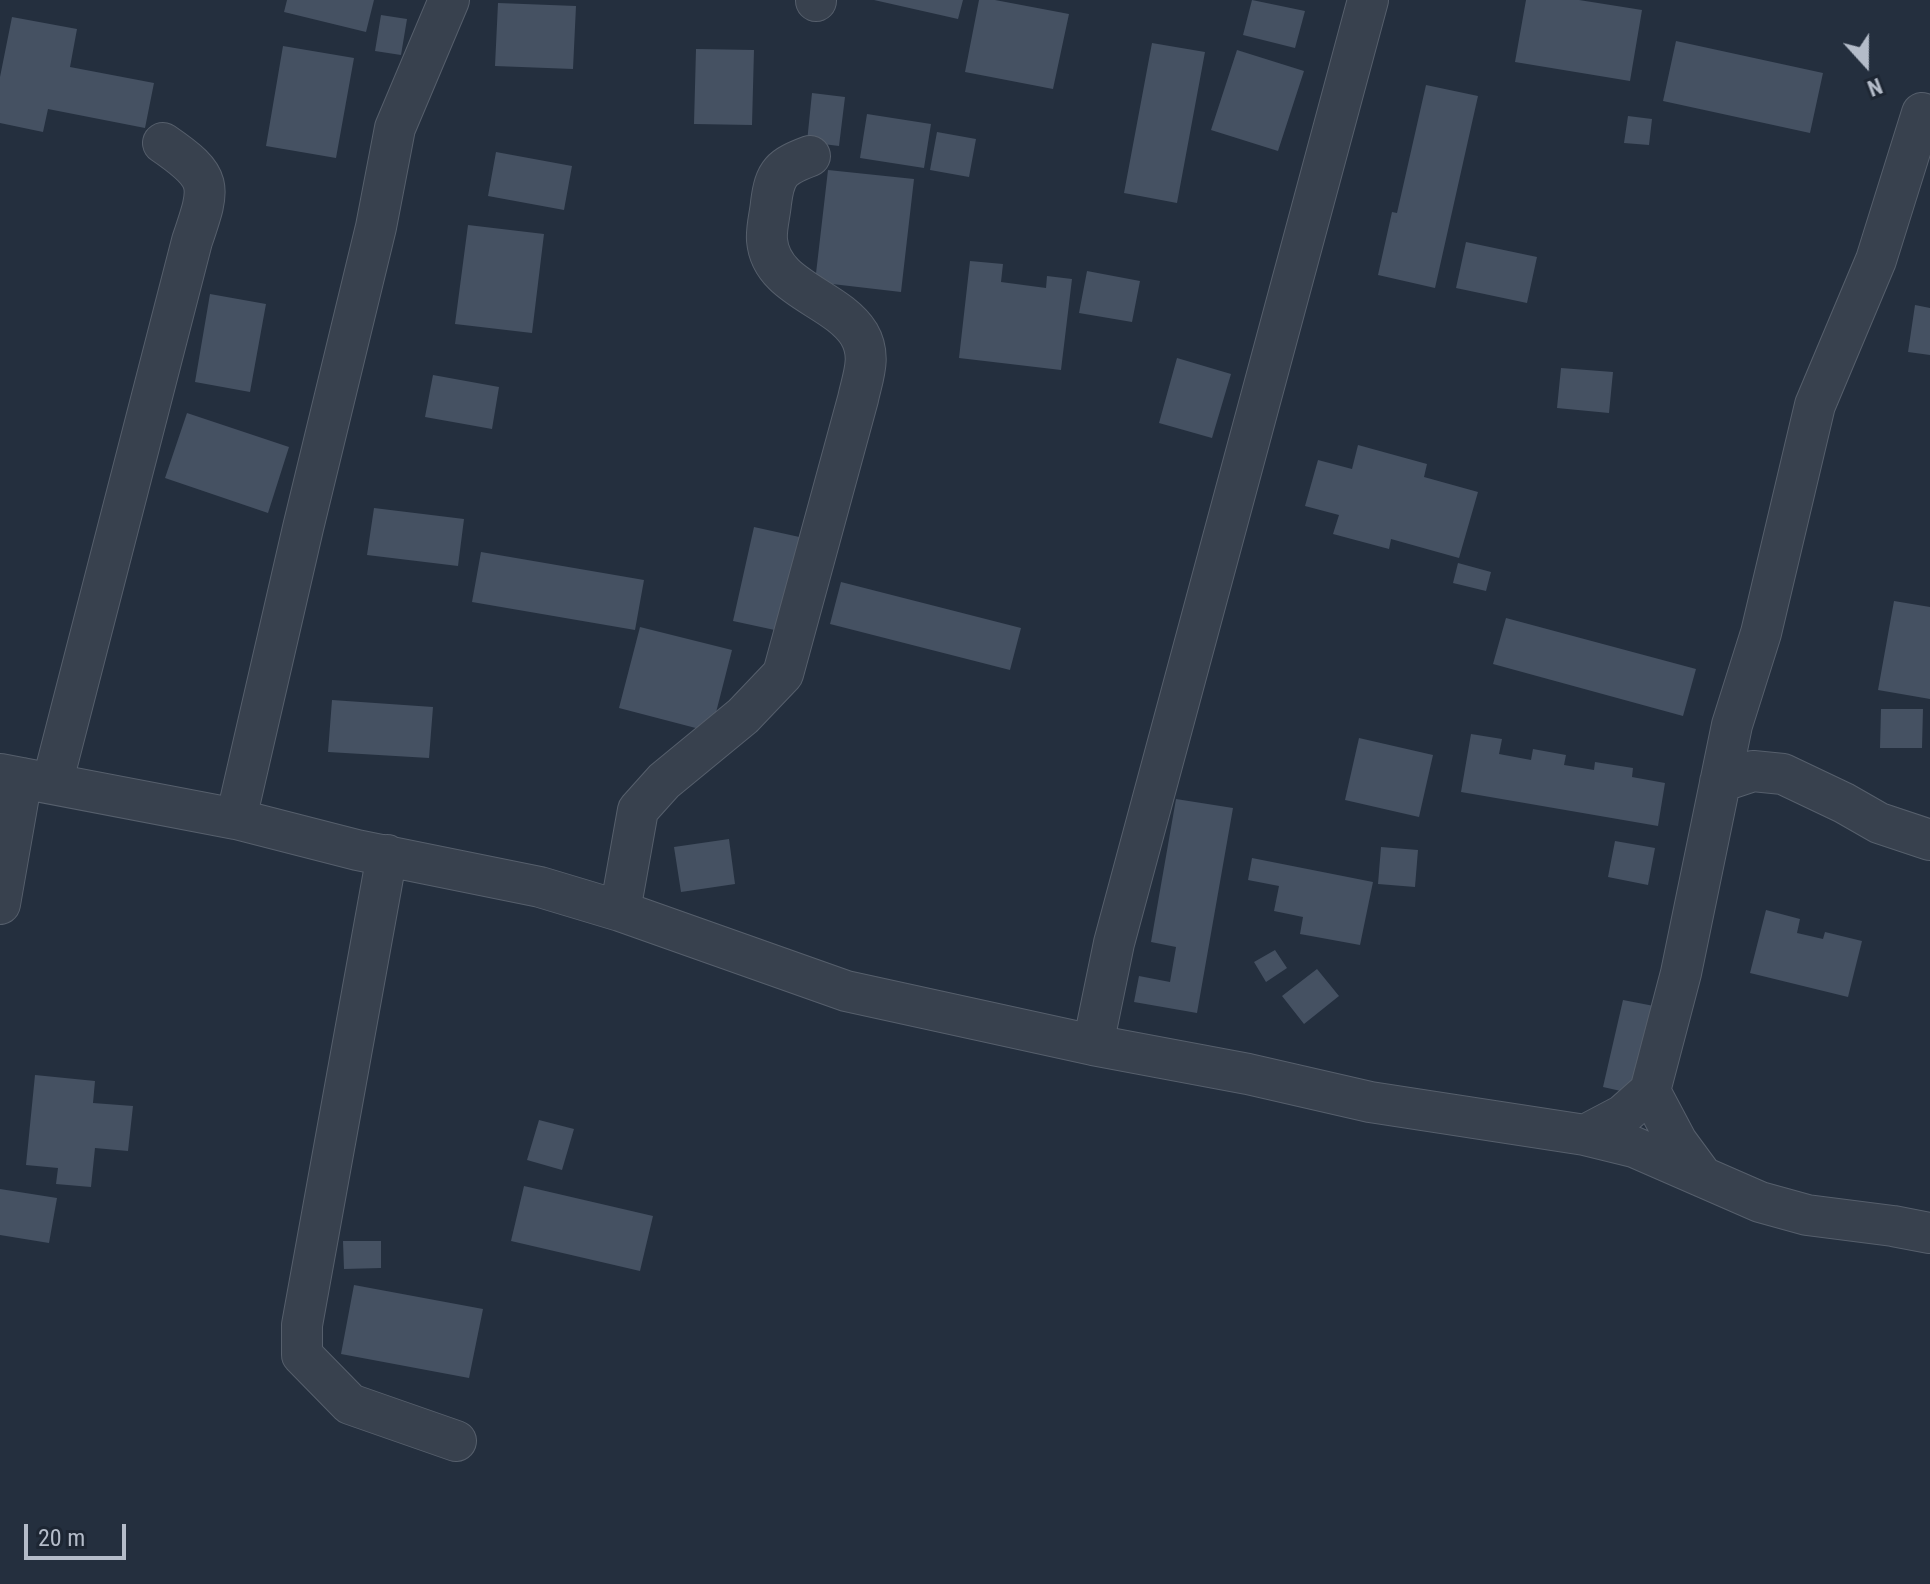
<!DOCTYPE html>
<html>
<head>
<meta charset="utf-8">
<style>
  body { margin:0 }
  #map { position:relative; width:1930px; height:1584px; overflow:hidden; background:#242f3e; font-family:"Roboto Condensed",sans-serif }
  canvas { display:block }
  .north { position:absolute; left:1826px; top:24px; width:80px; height:80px; -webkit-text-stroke:6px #1d2633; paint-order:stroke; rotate:159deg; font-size:22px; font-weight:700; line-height:32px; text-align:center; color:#b4bcc9 }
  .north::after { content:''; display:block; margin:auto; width:28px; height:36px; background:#b4bcc9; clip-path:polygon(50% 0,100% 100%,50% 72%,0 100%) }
  .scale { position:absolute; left:24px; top:1524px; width:102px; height:36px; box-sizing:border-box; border:4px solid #b4bcc9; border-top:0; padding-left:10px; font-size:24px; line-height:28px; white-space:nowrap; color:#b4bcc9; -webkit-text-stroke:6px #1d2633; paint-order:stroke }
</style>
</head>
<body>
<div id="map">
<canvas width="1930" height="1584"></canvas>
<div class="north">N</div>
<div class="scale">20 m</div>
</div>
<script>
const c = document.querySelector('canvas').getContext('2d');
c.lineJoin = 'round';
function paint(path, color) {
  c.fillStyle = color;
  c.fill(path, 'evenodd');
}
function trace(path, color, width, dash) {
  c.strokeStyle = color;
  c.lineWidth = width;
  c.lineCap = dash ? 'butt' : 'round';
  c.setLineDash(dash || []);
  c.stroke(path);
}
paint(new Path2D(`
  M287 0H374L366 32 284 12Z
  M874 0H963L958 19Z
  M979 0H995L1069 14 1053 89 965 72Z
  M1252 0 1305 11 1295 48 1243 35Z
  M1526 0H1579L1642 10 1630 81 1515 62Z
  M498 3 576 6 573 69 495 66Z
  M381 15 407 19 401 55 375 51Z
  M12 17 77 29 70 67 154 83 145 128 48 109 43 132 0 123V77Z
  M1676 41 1823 73 1810 133 1663 101Z
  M1152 43 1205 52 1177 203 1124 193Z
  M283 46 354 58 336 158 266 146Z
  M696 49 754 50 752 125 694 124Z
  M1237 50 1304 71 1278 151 1211 130Z
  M1426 85 1478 96 1435 288 1378 275 1392 212 1397 213Z
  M812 93 845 97 839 146 807 142Z
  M867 114 931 124 924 168 860 158Z
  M1628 116 1652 119 1649 145 1624 143Z
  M937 132 976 139 969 177 930 170Z
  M496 152 572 166 564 210 488 196Z
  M828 170 914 179 901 292 815 282Z
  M468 225 544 234 532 333 455 324Z
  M1466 242 1537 257 1527 303 1456 288Z
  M970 261 1003 264 1001 282 1046 288 1047 276 1072 279 1061 370 959 358Z
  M1087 271 1140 281 1132 322 1079 313Z
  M210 294 266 304 250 392 195 382Z
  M1915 305 1930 308V355L1908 352Z
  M1177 358 1231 374 1212 438 1159 423Z
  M1561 368 1613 372 1609 413 1557 408Z
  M433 375 499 387 492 429 425 417Z
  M187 413 289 447 268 513 165 478Z
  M1358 445 1427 464 1424 477 1478 492 1459 558 1391 539 1389 549 1333 534 1339 515 1305 506 1318 460 1352 469Z
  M374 508 464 519 458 566 367 555Z
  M754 527 804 538 784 632 733 621Z
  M481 552 644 580 635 630 472 602Z
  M1458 563 1491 572 1486 591 1453 583Z
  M841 582 1021 628 1010 670 830 624Z
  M1894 601 1930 607V699L1878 690Z
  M1506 618 1696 669 1683 716 1493 664Z
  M640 627 732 650 711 732 619 708Z
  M332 700 433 707 429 758 328 752Z
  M1881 709H1923L1922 748H1880Z
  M1471 734 1502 739 1499 754 1531 760 1533 749 1566 755 1564 765 1594 770 1595 762 1633 768 1632 777 1665 783 1658 826 1461 792Z
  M1359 738 1433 755 1419 817 1345 800Z
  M1176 799 1233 808 1197 1013 1134 1002 1139 976 1170 982 1176 947 1151 942Z
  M729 839 735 884 681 892 674 847Z
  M1615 841 1655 848 1648 885 1608 877Z
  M1381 847 1418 850 1415 887 1378 884Z
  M1252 858 1373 882 1360 945 1300 934 1303 917 1274 911 1279 886 1248 880Z
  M1766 910 1800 919 1797 933 1823 939 1825 932 1862 941 1848 997 1750 973Z
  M1275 950 1287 968 1266 982 1254 962Z
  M1317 969 1339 996 1304 1024 1282 996Z
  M1623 1000 1654 1006 1634 1094 1603 1087Z
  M35 1075 95 1081 93 1103 133 1106 128 1151 95 1148 91 1187 56 1184 58 1168 26 1165Z
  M539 1120 574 1129 562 1170 527 1160Z
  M524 1186 653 1216 640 1271 511 1241Z
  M0 1189 57 1198 49 1243 0 1235Z
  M343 1241H381V1268L344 1269Z
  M354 1285 483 1309 469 1378 341 1354Z`), '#455162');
const minor = new Path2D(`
  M816 1V0
  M0 774 236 819 357 850 540 887 620 911 846 991 1093 1045 1248 1074 1370 1102 1585 1135 1634 1147 1760 1202 1807 1215 1893 1226 1930 1233
  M1720 782 1753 771 1783 774 1844 803 1879 823 1930 840
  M52 784 192 241C211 185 214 178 163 143
  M236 819 303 528 376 227 395 128 449 0
  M387 855 302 1325V1355L350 1404 456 1441
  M0 904 22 778
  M620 911 638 810 664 781 743 716 783 674 858 399C863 376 872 356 859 334 836 297 771 289 767 240 766 228 770 215 771 203 775 172 781 167 810 156
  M1093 1045 1114 943 1368 0
  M1650 1091 1677 1142 1702 1176
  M1585 1135 1623 1115 1650 1091 1681 973 1732 725 1761 633 1815 405 1876 260 1922 113`);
trace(minor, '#565f6c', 42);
trace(minor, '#38414e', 40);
</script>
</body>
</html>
